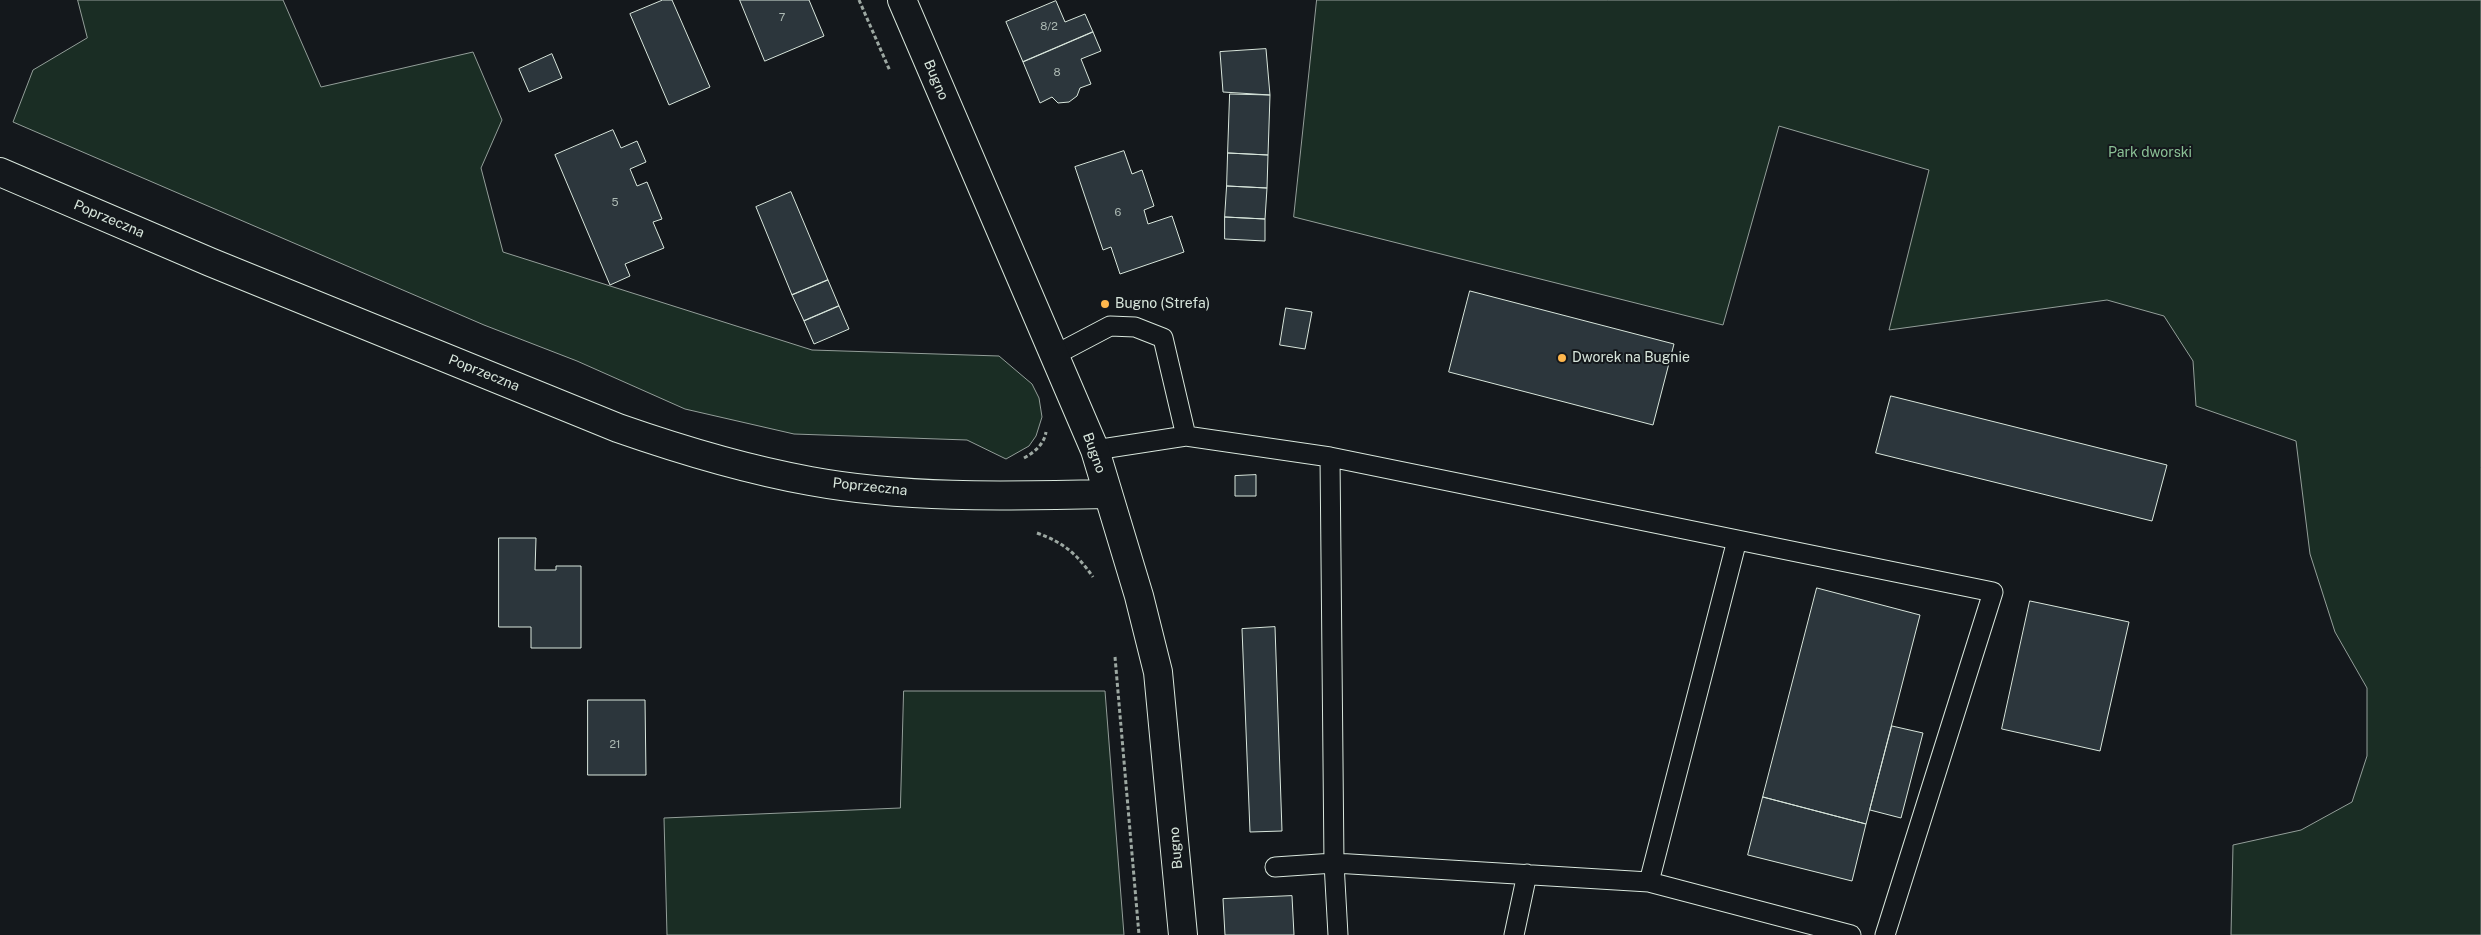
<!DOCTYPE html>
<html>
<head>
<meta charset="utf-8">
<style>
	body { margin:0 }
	canvas { display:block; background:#14181c }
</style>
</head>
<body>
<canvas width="2481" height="935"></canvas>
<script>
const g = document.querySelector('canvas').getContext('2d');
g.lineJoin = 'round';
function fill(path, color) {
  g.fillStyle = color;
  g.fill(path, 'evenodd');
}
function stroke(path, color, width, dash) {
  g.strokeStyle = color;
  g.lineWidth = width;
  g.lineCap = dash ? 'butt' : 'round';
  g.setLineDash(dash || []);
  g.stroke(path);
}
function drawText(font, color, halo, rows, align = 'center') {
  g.font = font + ' "Public Sans",sans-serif';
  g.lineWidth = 4;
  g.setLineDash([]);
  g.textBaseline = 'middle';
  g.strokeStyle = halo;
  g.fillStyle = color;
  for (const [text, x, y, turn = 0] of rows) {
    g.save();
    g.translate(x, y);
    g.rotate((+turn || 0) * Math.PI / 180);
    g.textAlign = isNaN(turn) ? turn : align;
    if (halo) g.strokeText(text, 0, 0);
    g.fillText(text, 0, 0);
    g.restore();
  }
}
const green = new Path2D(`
	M78,0H283L321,87L473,52L502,120L481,168L503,252L812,350L999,356L1032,384L1039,398L1042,417L1036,436L1029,446L1006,459L967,440L794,434L685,409L577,361L484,325L13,122L33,70L87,38Z
	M1317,0H2481V935H2231L2233,845L2301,830L2352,802L2367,756V688L2335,632L2310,554L2296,441L2196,406L2193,361L2164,316L2107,300L1889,330L1929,170L1779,126L1723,325L1294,217Z
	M904,691H1105L1124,935H667L664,818L900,808Z`);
fill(green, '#1a2d24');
stroke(green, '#939e99', 1);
const building = new Path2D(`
	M663,0H672L710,87L669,105L630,14Z
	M740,0H809L824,36L765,61Z
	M1056,1L1065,22L1085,14L1093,32L1023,62L1006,22Z
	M1093,32L1101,51L1081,59L1091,84L1080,88L1077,96L1069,102L1058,103L1052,97L1040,103L1023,62Z
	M1266,49L1270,95L1223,92L1220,52Z
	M552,54L562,78L529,92L519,69Z
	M1230,94L1270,95L1268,155L1228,153Z
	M613,130L621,148L637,141L646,162L630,169L637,186L647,182L662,219L653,222L664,248L625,264L630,276L610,285L555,155Z
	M1124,151L1132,174L1142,170L1154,206L1144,210L1148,224L1172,216L1184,252L1120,274L1111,247L1103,250L1075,167Z
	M1228,153L1268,155L1267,188L1227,186Z
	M1227,186L1267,188L1265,219L1225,217Z
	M791,192L828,280L792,295L756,207Z
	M1225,217L1265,219V241L1225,239Z
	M828,280L839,306L804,321L792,295Z
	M1470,291L1674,344L1653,425L1449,372Z
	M839,306L849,329L814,344L804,321Z
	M1286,308L1312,312L1305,349L1280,345Z
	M1891,396L2167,465L2152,521L1876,453Z
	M1256,475V496H1235V476Z
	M499,538H536L535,570H556V566H581V648H531V627H499Z
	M1817,588L1920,615L1866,824L1763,797Z
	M2030,601L2129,622L2100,751L2002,729Z
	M1275,627L1282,831L1250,832L1242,629Z
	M588,700H645L646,775H588Z
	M1892,726L1923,733L1901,818L1870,810Z
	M1763,797L1866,824L1852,881L1748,855Z
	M1292,896L1294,935H1225L1223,899Z`);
fill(building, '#2c363c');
stroke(building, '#d8e6dc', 1);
const service = new Path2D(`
	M1053,356L1110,326L1135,327L1163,338L1186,436
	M1095,450L1186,436L1330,457L1993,592L1885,935
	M1330,457L1334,863L1338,935
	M1275,867L1334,863L1649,882L1737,540
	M1649,882L1851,935
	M1514,935L1527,874`);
const tertiary = new Path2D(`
	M902,0L1095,450L1139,596L1158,672L1183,935
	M0,172L210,262L618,428C681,450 744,469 810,481C908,499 1009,496 1108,494`);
stroke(service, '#d8e6dc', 21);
stroke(tertiary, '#d8e6dc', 30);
stroke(new Path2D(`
	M859,0L890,71
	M1024,458C1035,452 1044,444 1046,432
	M1037,533C1064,543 1076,553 1093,577
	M1115,657L1139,935`), '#9da8a2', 3, [4, 2.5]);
stroke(service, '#14181c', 19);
stroke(tertiary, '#14181c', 28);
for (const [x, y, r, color] of [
	[1105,304,5,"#ffb74d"],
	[1562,358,5,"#ffb74d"]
]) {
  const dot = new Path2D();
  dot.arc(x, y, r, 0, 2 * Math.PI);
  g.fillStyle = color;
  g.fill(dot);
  stroke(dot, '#14181c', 2);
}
drawText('11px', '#adbab4', null, [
	["7",782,18],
	["8/2",1049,27],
	["8",1057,73],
	["5",615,203],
	["6",1118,213],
	["21",615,745]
]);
drawText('14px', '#d8e6dc', '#14181c', [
	["Bugno",936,80,67],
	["Poprzeczna",109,219,23],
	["Poprzeczna",484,373,22],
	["Bugno",1094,453,70],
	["Poprzeczna",870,487,6],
	["Bugno",1176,848,-95]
]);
drawText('14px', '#8ac095', '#14181c', [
	["Park dworski",2150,153]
]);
drawText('14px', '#d8e6dc', '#14181c', [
	["Bugno (Strefa)",1115,304],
	["Dworek na Bugnie",1572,358]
], 'left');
</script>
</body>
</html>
